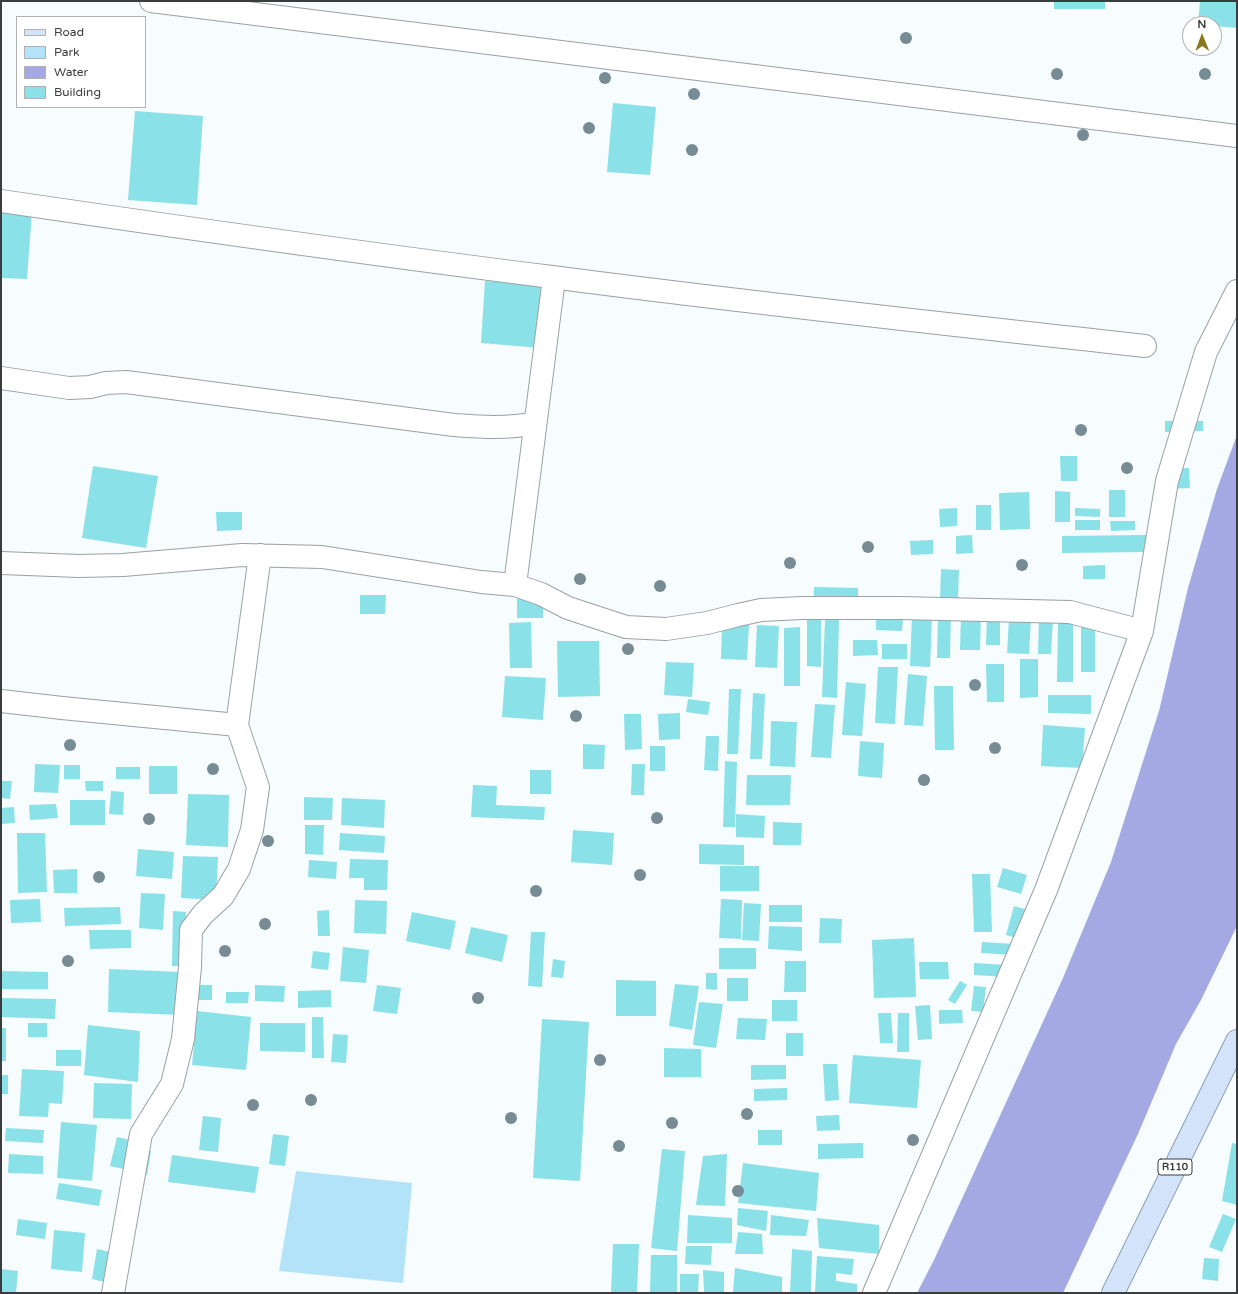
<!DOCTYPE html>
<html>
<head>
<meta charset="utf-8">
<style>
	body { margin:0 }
	#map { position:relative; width:1238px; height:1294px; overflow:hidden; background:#f7fcfe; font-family:"Varela Round",sans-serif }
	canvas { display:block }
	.frame { position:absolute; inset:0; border:2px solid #3a3d3e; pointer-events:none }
	.legend { position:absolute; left:16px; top:16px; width:130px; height:92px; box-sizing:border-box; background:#fff; border:1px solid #b0b1b2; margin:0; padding:5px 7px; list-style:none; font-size:12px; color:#3a3d3e }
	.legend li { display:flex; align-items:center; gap:8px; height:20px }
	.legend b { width:20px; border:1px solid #b0b1b2 }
	.north { position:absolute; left:1182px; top:16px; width:40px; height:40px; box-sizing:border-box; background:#fff; border:1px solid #b0b1b2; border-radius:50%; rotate:359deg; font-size:11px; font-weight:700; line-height:16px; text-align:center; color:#3a3d3e }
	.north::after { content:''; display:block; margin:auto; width:14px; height:18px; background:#8b781d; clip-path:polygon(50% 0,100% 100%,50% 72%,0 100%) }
</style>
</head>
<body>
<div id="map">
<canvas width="1238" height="1294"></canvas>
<div class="frame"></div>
<ul class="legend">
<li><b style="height:5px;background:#d3e4fa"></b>Road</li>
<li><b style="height:11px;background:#b3e3f9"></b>Park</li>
<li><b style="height:11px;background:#a4a8e3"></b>Water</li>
<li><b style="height:11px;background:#8ae1e8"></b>Building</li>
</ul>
<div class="north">N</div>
</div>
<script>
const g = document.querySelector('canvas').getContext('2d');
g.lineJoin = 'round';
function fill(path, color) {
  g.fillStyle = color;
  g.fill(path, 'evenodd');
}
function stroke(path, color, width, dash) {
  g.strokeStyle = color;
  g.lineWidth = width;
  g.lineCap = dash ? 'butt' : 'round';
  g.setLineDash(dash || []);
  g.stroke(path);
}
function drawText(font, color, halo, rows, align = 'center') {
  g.font = font + ' "Varela Round",sans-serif';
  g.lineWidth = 3.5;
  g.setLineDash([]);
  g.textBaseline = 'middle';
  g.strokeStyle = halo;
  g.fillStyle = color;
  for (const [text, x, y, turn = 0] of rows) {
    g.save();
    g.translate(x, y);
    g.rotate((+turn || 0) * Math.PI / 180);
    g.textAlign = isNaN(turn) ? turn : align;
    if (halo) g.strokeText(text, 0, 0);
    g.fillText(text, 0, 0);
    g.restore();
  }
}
fill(new Path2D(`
	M296,1171L412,1183L403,1283L279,1271Z`), '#b3e3f9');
fill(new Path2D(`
	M1237,435V926L1201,1000L1176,1044L1138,1134L1063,1293H917L934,1260L1063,978L1111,862L1159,711L1188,588L1217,489Z`), '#a4a8e3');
fill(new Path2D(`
	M1054,1H1105V9H1054Z
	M1200,1H1237V28L1214,26V24H1198Z
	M613,103L656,107L650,175L607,172Z
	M135,111L203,116L197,205L128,200Z
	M1,209L32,211L27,279L1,278Z
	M485,281L545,285L540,348L481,343Z
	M1165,421H1203V431L1165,432Z
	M1060,456H1077V481H1061Z
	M93,466L158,476L146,548L82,538Z
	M1189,468L1190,488L1164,489L1163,469Z
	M1109,490H1125V517H1109Z
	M1055,491L1070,492V522H1055Z
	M1029,492L1030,529L1000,530L999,493Z
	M976,505H991V530H976Z
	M957,508V526L940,527L939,509Z
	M1075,508L1100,509V517L1075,516Z
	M216,512H242V530L217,531Z
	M1075,520H1100V530H1075Z
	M1110,521H1135V530L1111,531Z
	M972,535L973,553L956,554V536Z
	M1146,535V552L1062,553V536Z
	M933,540V554L911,555L910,541Z
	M1105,565V579H1083V566Z
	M941,569L959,570L958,600L940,599Z
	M814,587L858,588V601L814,599Z
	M360,595H386L385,614H360Z
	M517,599H543V618H517Z
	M961,613L981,614L980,650H960Z
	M938,614L951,615L950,658H937Z
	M912,615L932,616L930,667L910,666Z
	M876,617L903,618L902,631L876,630Z
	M987,617H1000V645H986Z
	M807,618H821V667L807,666Z
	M1009,618L1031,619L1029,654L1007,653Z
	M1039,618L1053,619L1051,654H1038Z
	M825,619H839L837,698L822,697Z
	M531,622L532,668H510L509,623Z
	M1058,623H1073V682H1057Z
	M1081,624H1095V672H1081Z
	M722,625H749L747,660L721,659Z
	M757,625L779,626L777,668L755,667Z
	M800,627V686H784V628Z
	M853,640H877L878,655L853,656Z
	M557,641H599L600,696L558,697Z
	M882,644H907V659H882Z
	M1020,659H1038V697L1020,698Z
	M666,662L694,663L692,697L664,695Z
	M986,664H1004V702H987Z
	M878,667H898L895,724L875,723Z
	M908,674L927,676L923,726L904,725Z
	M505,676L546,678L543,720L502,717Z
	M846,682L866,684L862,736L842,735Z
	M934,686H953L954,750H935Z
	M729,689H741L738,754H727Z
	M753,693L765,694L762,759H750Z
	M1048,695H1091V714L1048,713Z
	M688,699L710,702L708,715L686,712Z
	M815,704L835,705L831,758L811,757Z
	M680,713V739L659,740L658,714Z
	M624,714H641L642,749L625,750Z
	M771,721L797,722L795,767L770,766Z
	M1043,725L1085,728L1082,768L1041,766Z
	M706,736H719L718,771L704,770Z
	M860,741L884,743L882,778L858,776Z
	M583,744L605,745L604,769H583Z
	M650,746H665V771H650Z
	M725,761L737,762L735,827H723Z
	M35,764L60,765L58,793L34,792Z
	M632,764H645L644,795H631Z
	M64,765H80V779H64Z
	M149,766H177V794H149Z
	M116,767H140V779H116Z
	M530,770H551V794H530Z
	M747,775H791L790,805H746Z
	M1,781H12L10,799L1,798Z
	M85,781H103V791H86Z
	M473,785L497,786L496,805L545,807L544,820L471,817Z
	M111,791L124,792L123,815L109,814Z
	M188,794L229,795L228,847L186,845Z
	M304,797L333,798L332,820H304Z
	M342,798L385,800L384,828L341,825Z
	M70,800H105V825H70Z
	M56,804L58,818L30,820L29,805Z
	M14,807L15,823L1,824V808Z
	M736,814L765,816L764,838L736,837Z
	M773,822L802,823L801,845H773Z
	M305,825H324L323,855L305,854Z
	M573,830L614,833L612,865L571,862Z
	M17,833H45L47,892L18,893Z
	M340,833L385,836L384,853L339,850Z
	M699,844L744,845V865L699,864Z
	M138,849L174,852L172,879L136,876Z
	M183,856L218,857L216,900L181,898Z
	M350,859L388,860L387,890H364V878H349Z
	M309,860L337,862L336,879L308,877Z
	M720,866H759V891H720Z
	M1003,868L1027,875L1021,894L997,887Z
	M77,869V893H54L53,870Z
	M972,874H990L992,932H974Z
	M141,893L165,894L163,930L139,928Z
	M40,899L41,922L11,923L10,900Z
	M721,899L742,900L741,939L719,938Z
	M355,900L387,901L386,934L354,933Z
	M744,903L761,904L759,941L742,940Z
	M769,905H802V922H769Z
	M1014,906L1028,910L1020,939L1006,935Z
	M120,907L121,924L65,926L64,908Z
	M329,910L330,936H318L317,911Z
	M173,911L186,912L185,966H172Z
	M412,912L456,921L450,950L406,941Z
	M820,918L842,919L841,943H819Z
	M769,926L802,927V951L768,949Z
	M471,927L508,935L502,962L465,953Z
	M89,930H131V948L90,949Z
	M531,932H545L542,987L528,986Z
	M914,938L916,997L874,998L872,940Z
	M982,942L1015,944L1014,955L981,953Z
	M343,947L369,950L366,983L340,981Z
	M719,948H756V969H719Z
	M313,951L330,953L328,970L311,968Z
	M553,959L565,961L563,978L551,977Z
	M785,961H806V992H784Z
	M919,962H948L949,979H920Z
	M974,963L1007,965L1006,977L974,975Z
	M109,969L182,972L180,1015L108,1012Z
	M1,971L48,972V989H1Z
	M706,973H717V990L706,989Z
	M727,978H748V1001H727Z
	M616,980L656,981V1016H616Z
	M960,981L967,985L955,1004L948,1000Z
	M675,984L699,986L692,1030L669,1026Z
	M192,985H212V1000H192Z
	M255,985L285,986L284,1002L255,1001Z
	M377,985L401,988L397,1014L373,1011Z
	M974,986L986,987L983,1012L971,1011Z
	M331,990V1007L298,1008V991Z
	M226,992H249L248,1003H226Z
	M1,998L56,999L55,1019L1,1017Z
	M772,1000H797V1021H772Z
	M699,1002L723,1004L716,1048L693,1045Z
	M930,1005L932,1039L918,1040L915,1006Z
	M939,1010H962L963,1023L939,1024Z
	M197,1011L251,1017L246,1070L192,1065Z
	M878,1013H891L893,1043H880Z
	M898,1013H909V1052H897Z
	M312,1017H323L324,1058H312Z
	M738,1018L767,1019L765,1040L736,1039Z
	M542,1019L589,1022L580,1181L533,1178Z
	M28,1023H47V1037H28Z
	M260,1023H305V1052L260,1051Z
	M88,1025L140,1031L138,1082L84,1075Z
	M1,1028H6V1061H1Z
	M786,1033H803V1056H786Z
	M333,1034L348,1035L346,1063L331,1062Z
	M664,1048L701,1049V1077H664Z
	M56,1050H81V1066H56Z
	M853,1055L921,1060L917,1108L849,1103Z
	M823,1064H837L839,1100L825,1101Z
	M751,1065H786V1079L751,1080Z
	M22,1069L64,1071L62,1104L49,1103L48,1117L19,1116Z
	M1,1075H8V1094H1Z
	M94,1083L132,1084L131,1119L93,1118Z
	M787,1088V1100L754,1101V1089Z
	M839,1115L840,1130L817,1131L816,1116Z
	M203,1116L221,1118L218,1152L199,1150Z
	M61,1122L97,1125L92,1181L57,1178Z
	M6,1128L44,1130L43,1143L5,1141Z
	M758,1130H782V1145H758Z
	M273,1134L289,1136L285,1166L269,1164Z
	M117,1137L135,1141L128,1170L110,1166Z
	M863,1143V1158L818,1159V1144Z
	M1232,1143L1237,1144V1205L1222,1201Z
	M662,1149L685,1151L677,1251L651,1248Z
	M140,1150L151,1151L147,1175L137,1173Z
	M9,1154L43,1156V1174L8,1173Z
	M727,1154L725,1206L696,1205L703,1156Z
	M172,1155L259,1167L255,1193L168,1182Z
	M743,1163L819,1173L816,1211L738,1203Z
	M59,1183L102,1190L99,1206L56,1199Z
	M738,1208L768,1211L766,1231L737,1225Z
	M1223,1214L1236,1219L1222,1252L1209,1247Z
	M688,1215L732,1218V1243H687Z
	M771,1215L809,1220L806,1236L770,1235Z
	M817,1218L879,1225V1254L819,1248Z
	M18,1219L47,1223L45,1239L16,1235Z
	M54,1230L85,1233L82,1272L51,1269Z
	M738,1232L762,1234L763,1254H735Z
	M613,1244H639L637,1293H611Z
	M686,1246H712L711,1265L685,1264Z
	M97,1249L110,1252L105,1282L92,1279Z
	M792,1249L812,1251L811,1293H790Z
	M651,1255H677V1293H650Z
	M817,1256L854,1259L852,1275L836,1273V1281L857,1284V1293H815Z
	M1204,1258L1219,1259L1218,1281L1202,1279Z
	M735,1268L782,1277V1293L733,1292Z
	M1,1269L18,1271L16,1293H1Z
	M703,1270L724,1272V1293H704Z
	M680,1274H699L698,1293H680Z`), '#8ae1e8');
const minor = new Path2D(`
	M151,1L1237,136
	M1,201C185,228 368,254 552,277C749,303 947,324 1145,346
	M1,378L69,388L90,387L106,383L126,382L454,425C481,427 508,429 535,423
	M1,563L79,566L123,565L242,555L322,557L481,582L515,585L541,594L568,608L626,627L666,629L707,623L738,615L761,610L802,608H900L1070,612L1142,631
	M515,585L554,278
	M1,701L62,708L237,725
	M113,1293L141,1134L172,1084L183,1039L190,967L191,930L203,914L223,896L239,869L252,830L258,787L237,725L260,555
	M874,1293L1046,890L1142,631L1167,481L1206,352L1237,291`);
const major = new Path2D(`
	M1113,1293L1237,1041`);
stroke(minor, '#99a1a4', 24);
stroke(major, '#8a9eb6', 24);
stroke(minor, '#fff', 22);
stroke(major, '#d3e4fa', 22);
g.fillStyle = '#768b93';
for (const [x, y] of [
	[906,38],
	[1057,74],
	[1205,74],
	[605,78],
	[694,94],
	[589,128],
	[1083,135],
	[692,150],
	[1081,430],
	[1127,468],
	[868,547],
	[790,563],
	[1022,565],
	[580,579],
	[660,586],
	[628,649],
	[975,685],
	[576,716],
	[70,745],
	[995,748],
	[213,769],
	[924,780],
	[657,818],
	[149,819],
	[268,841],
	[640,875],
	[99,877],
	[536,891],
	[265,924],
	[225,951],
	[68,961],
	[478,998],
	[600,1060],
	[311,1100],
	[253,1105],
	[747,1114],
	[511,1118],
	[672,1123],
	[913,1140],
	[619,1146],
	[738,1191]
]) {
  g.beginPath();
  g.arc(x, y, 6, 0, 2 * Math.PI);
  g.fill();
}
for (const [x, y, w] of [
	[1175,1167,34]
]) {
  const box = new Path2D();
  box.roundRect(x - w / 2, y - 8, w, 16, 3);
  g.fillStyle = '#fff';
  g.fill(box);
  stroke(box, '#3a3d3e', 1);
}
drawText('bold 10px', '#3a3d3e', null, [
	["R110",1175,1167]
]);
</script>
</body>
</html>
